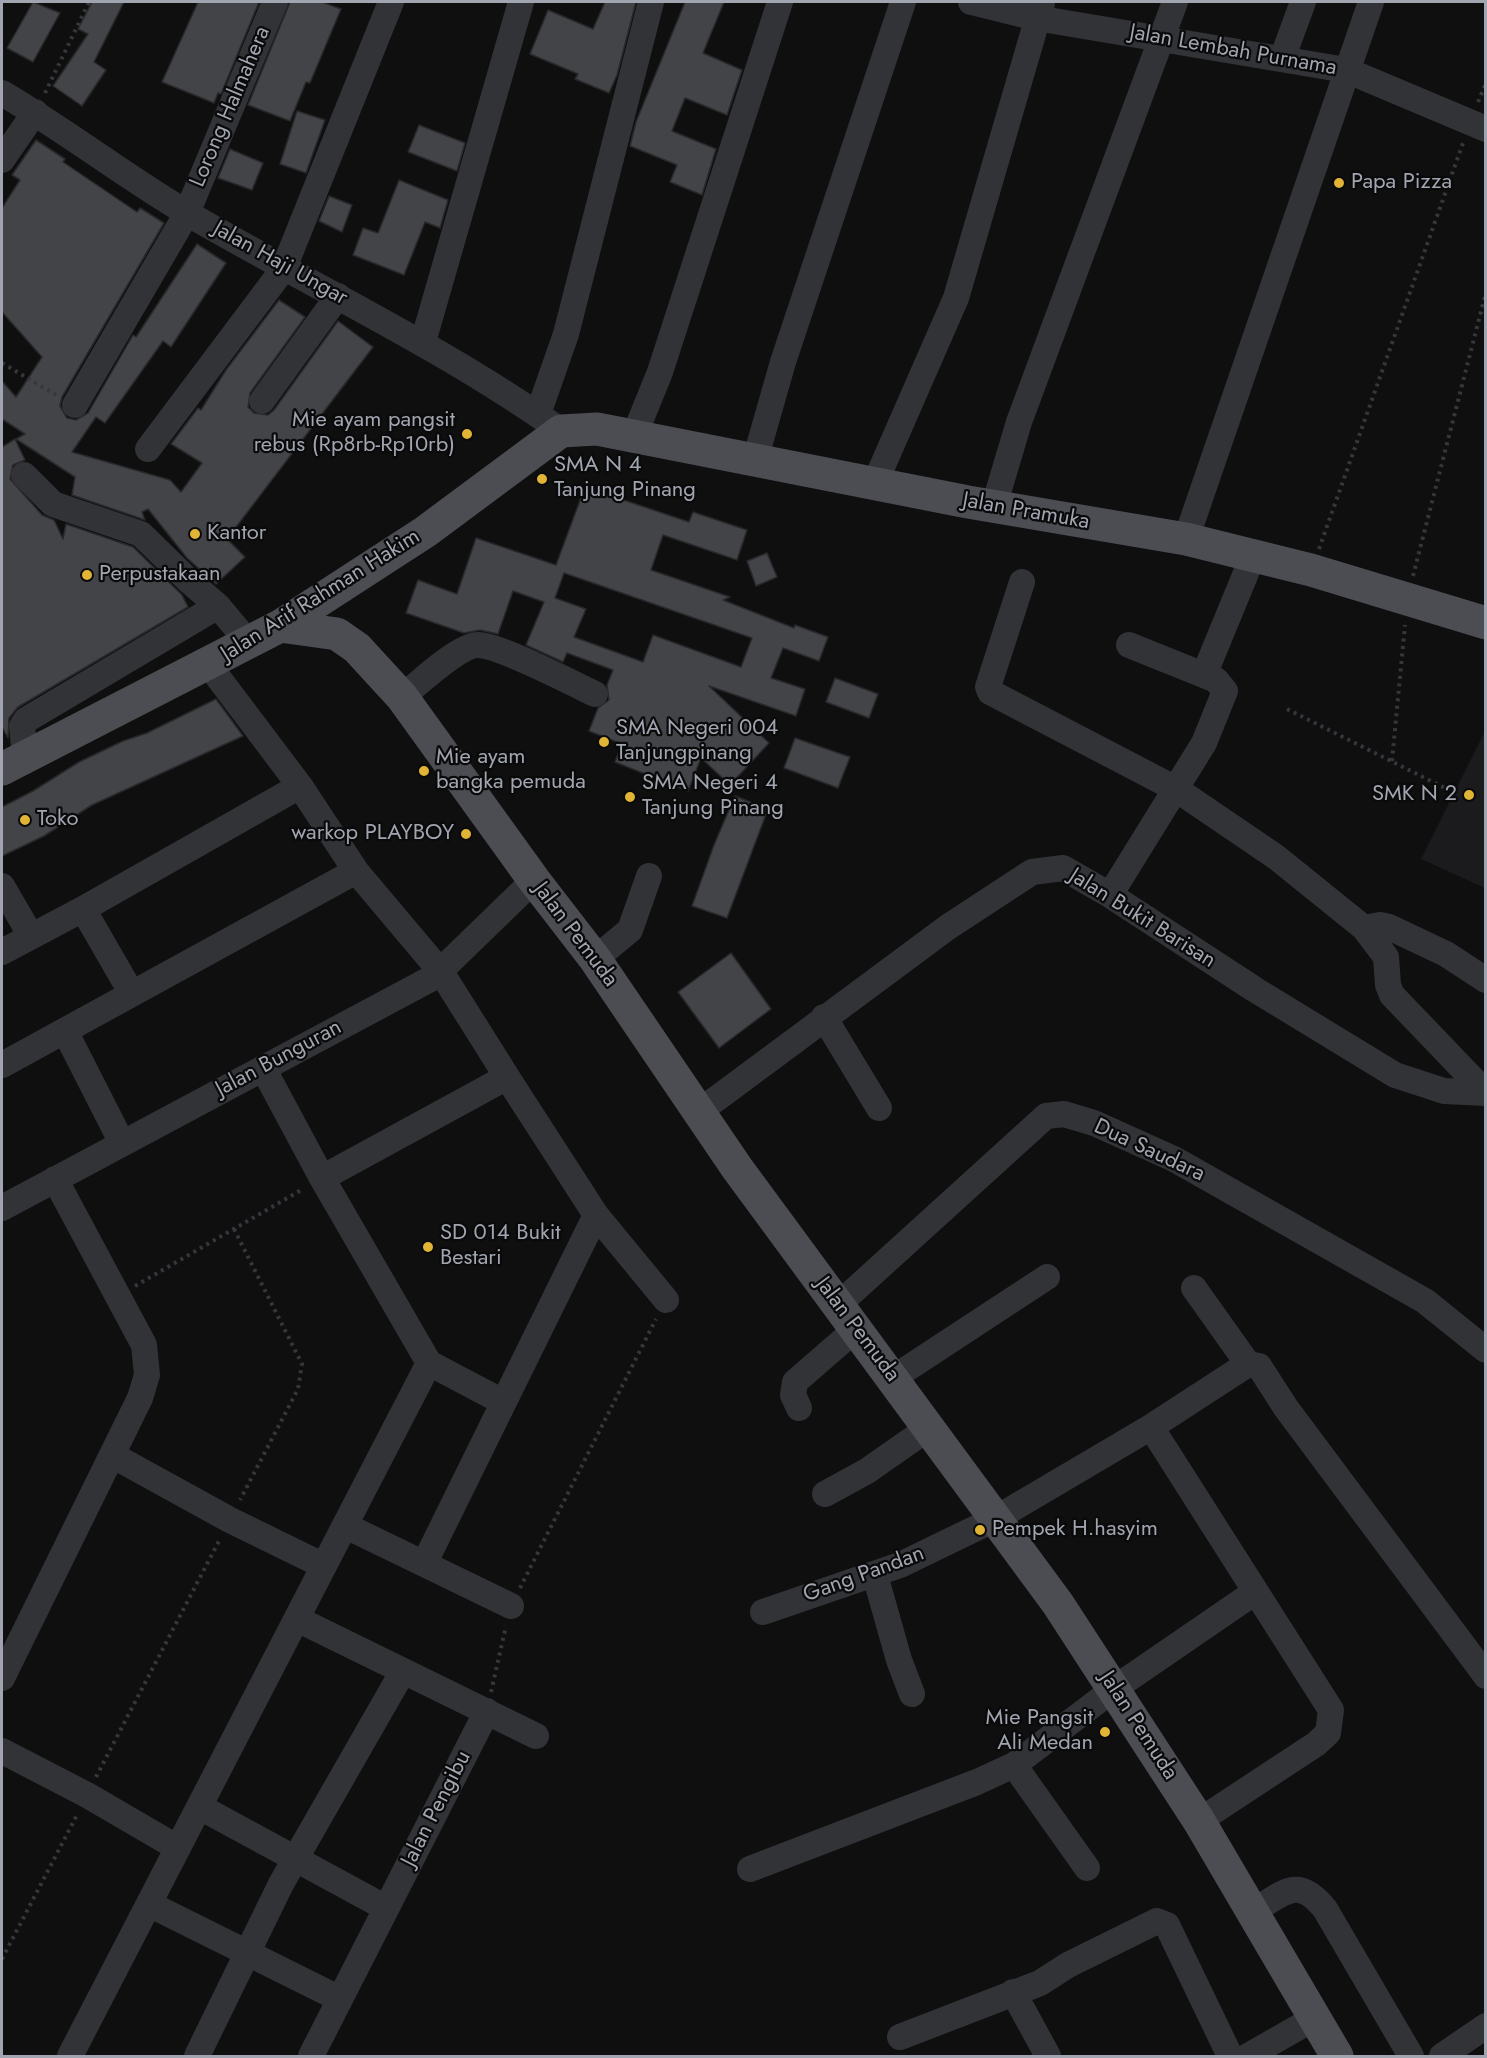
<!DOCTYPE html>
<html>
<head>
<meta charset="utf-8">
<style>
	body { margin:0 }
	#map { position:relative; width:1487px; height:2058px; overflow:hidden; background:#0f0f10; font-family:Jost,sans-serif }
	canvas { display:block }
	.frame { position:absolute; inset:0; border:3px solid #a1a5b0; pointer-events:none }
</style>
</head>
<body>
<div id="map">
<canvas width="1487" height="2058"></canvas>
<div class="frame"></div>
</div>
<script>
const g = document.querySelector('canvas').getContext('2d');
g.lineJoin = 'round';
function fill(path, color) {
  g.fillStyle = color;
  g.fill(path, 'evenodd');
}
function stroke(path, color, width, dash) {
  g.strokeStyle = color;
  g.lineWidth = width;
  g.lineCap = dash ? 'butt' : 'round';
  g.setLineDash(dash || []);
  g.stroke(path);
}
function drawText(font, color, halo, rows, align = 'center') {
  g.font = font + ' Jost,sans-serif';
  g.lineWidth = 4.5;
  g.setLineDash([]);
  g.textBaseline = 'middle';
  g.strokeStyle = halo;
  g.fillStyle = color;
  for (const [text, x, y, turn = 0] of rows) {
    g.save();
    g.translate(x, y);
    g.rotate((+turn || 0) * Math.PI / 180);
    g.textAlign = isNaN(turn) ? turn : align;
    if (halo) g.strokeText(text, 0, 0);
    g.fillText(text, 0, 0);
    g.restore();
  }
}
fill(new Path2D(`
	M1485,731L1486,888H1485L1421,859Z`), '#1b1b1d');
const building = new Path2D(`
	M33,2L60,13L33,62L7,48Z
	M92,2H124L94,62L106,70L82,106L53,86L88,34L78,29Z
	M198,2H259L221,94L218,93L214,103L162,82Z
	M290,2H322L341,9L310,83L306,82L290,121L248,105Z
	M605,2H636L617,75L609,93L575,79L578,74L530,54L548,10L593,29Z
	M685,2H724L703,53L742,70L727,115L685,98L672,131L716,149L702,195L670,182L677,165L630,146L636,122Z
	M297,111L325,120L306,173L280,164Z
	M419,125L465,143L457,171L408,152Z
	M36,140L65,159L63,162L137,212L140,208L164,223L62,397L60,406L67,418L76,420L88,413L133,335L136,337L197,244L226,263L171,347L163,341L105,423L96,417L72,452L170,480L181,492L202,463L171,444L198,408L201,410L226,370L279,300L305,317L250,393L248,407L254,413L268,415L274,410L338,321L373,347L227,539L245,557L216,584L187,558L148,509L142,512L145,520L72,495L75,477L16,439L25,434L2,419V381L16,397L42,357L2,312V208L20,180L12,175Z
	M230,149L263,163L252,190L218,178Z
	M399,180L448,200L440,228L425,222L404,275L353,255L363,228L378,233Z
	M329,196L352,205L342,232L319,221Z
	M15,439L25,460L13,465L10,479L42,515L54,520L63,539L66,524L133,547L182,595L188,607L18,707L9,718L8,738L2,727V447Z
	M585,487L689,522L693,512L747,530L737,560L663,535L651,570L730,597L723,600L794,628L795,625L828,637L819,661L783,648L771,678L805,689L796,716L709,686L769,743L730,785L701,758L688,791L615,762L622,744L589,731L598,708L609,700L607,685L613,670L567,653L563,662L526,645L544,602L513,591L498,634L480,630L464,633L406,613L418,580L457,594L476,538L556,565ZM564,573L752,638L741,667L653,635L643,662L574,637L586,609L555,598Z
	M767,553L777,577L756,586L747,561Z
	M835,678L878,694L869,718L826,702Z
	M216,699L243,736L92,805L44,836L2,856V807L33,791L79,762L123,741L147,733Z
	M795,738L850,757L838,788L784,768Z
	M735,796L768,809L727,918L692,906L714,845Z
	M731,953L771,1009L719,1048L678,992Z`);
fill(building, '#434448');
stroke(building, '#29292c', 1.5);
stroke(new Path2D(`
	M45,93L89,2
	M1478,102L1486,83
	M2,363L56,395
	M1319,549L1463,143
	M1413,576L1486,292
	M1287,709L1445,788
	M1392,761L1405,625
	M234,1229L302,1364L298,1389L240,1500
	M135,1286L303,1189
	M520,1588L656,1319
	M491,1692L506,1626
	M96,1777L220,1539
	M2,1959L78,1813`), '#36373c', 4, [3, 4.5]);
stroke(new Path2D(`
	M971,2L1036,18L1346,70L1486,129
	M1282,59L1303,2
	M2,93C67,131 127,178 192,216C316,288 444,348 561,431
	M2,160L35,112
	M423,342L521,2
	M262,401L338,296
	M75,405L187,213L275,2
	M538,414L566,334L651,2
	M634,436L660,372L780,2
	M148,449L284,268L391,2
	M755,460L783,362L903,2
	M24,475L53,504L141,534L189,581L218,606L248,642
	M875,483L956,298L1042,3
	M994,506L1019,422L1175,2
	M1186,539L1371,2
	M1022,582L988,687L990,692L1176,789L1276,857L1364,928L1386,957L1388,985L1392,995L1486,1093
	M208,664L300,786L356,871L441,972L507,1077
	M1204,675L1253,556
	M402,697C418,684 459,645 478,645C499,645 572,683 595,694
	M25,757L22,726L26,720L218,606
	M2,886L31,936
	M1110,895L1204,743L1225,691L1216,680L1129,645
	M83,909L132,994
	M1364,928L1380,925L1389,927L1446,954L1486,980
	M2,952L83,909L300,786
	M595,959L630,930L649,876
	M824,1017L879,1108
	M65,1031L122,1143
	M2,1065L356,871
	M263,1068L322,1178L429,1363
	M700,1111L948,927L1032,872L1063,868L1110,895L1254,989L1395,1075L1444,1091L1486,1093
	M322,1178L507,1077L596,1215L666,1300
	M2,1208L434,977L534,880
	M1194,1288L1248,1364
	M838,1305L1046,1116L1064,1114L1094,1123L1174,1159L1425,1301L1486,1350
	M893,1378L1047,1277
	M799,1408L793,1395L795,1382L856,1329
	M1151,1427L1331,1710L1328,1733L1316,1744L1199,1821
	M112,1455L230,1520L324,1566
	M825,1494L867,1471L930,1427
	M346,1526L511,1606
	M425,1562L596,1215
	M875,1575L899,1660L912,1694
	M763,1612L900,1565L995,1519L1151,1427L1248,1364L1259,1366L1286,1408L1486,1676
	M297,1619L536,1736
	M2,1678L140,1398L147,1375L144,1345L55,1179
	M2,1751L87,1795L178,1848
	M1014,1765L1087,1868
	M200,1807L386,1908
	M750,1869L977,1782L1014,1765L1115,1688L1255,1592
	M149,1904L340,1999
	M1253,1911C1285,1893 1297,1875 1325,1909L1411,2056
	M1013,1992L1048,2056
	M900,2037L1040,1983L1068,1965L1157,1921L1167,1925L1230,2056
	M70,2056L429,1363L503,1402
	M197,2056L281,1884L403,1671
	M311,2056L487,1711
	M1248,2056L1313,2019
	M1442,2056L1486,2026`), '#323337', 26);
stroke(new Path2D(`
	M280,626L337,634L357,648L402,697L534,880L595,959L737,1168L1058,1604L1199,1821L1337,2056
	M2,769L280,626L425,532L561,431L597,429L968,502L1186,539L1311,570L1486,623`), '#4c4d53', 33);
for (const [x, y, r, color] of [
	[1339,183,6,"#e1b436"],
	[467,434,6,"#e1b436"],
	[542,479,6,"#e1b436"],
	[195,534,6,"#e1b436"],
	[87,575,6,"#e1b436"],
	[604,742,6,"#e1b436"],
	[424,771,6,"#e1b436"],
	[1469,795,6,"#e1b436"],
	[630,797,6,"#e1b436"],
	[25,820,6,"#e1b436"],
	[466,834,6,"#e1b436"],
	[428,1247,6,"#e1b436"],
	[980,1530,6,"#e1b436"],
	[1105,1732,6,"#e1b436"]
]) {
  const dot = new Path2D();
  dot.arc(x, y, r, 0, 2 * Math.PI);
  g.fillStyle = color;
  g.fill(dot);
  stroke(dot, '#0a0a0b', 2);
}
drawText('22px', '#a1a5b0', '#0a0a0b', [
	["Jalan Lembah Purnama",1233,51,10],
	["Lorong Halmahera",231,107,-67],
	["Jalan Haji Ungar",280,264,29],
	["Jalan Pramuka",1026,512,10],
	["Jalan Arif Rahman Hakim",321,596,-32],
	["Jalan Bukit Barisan",1142,919,32],
	["Jalan Pemuda",575,935,53],
	["Jalan Bunguran",279,1059,-28],
	["Dua Saudara",1149,1151,25],
	["Jalan Pemuda",857,1330,53],
	["Gang Pandan",864,1575,-20],
	["Jalan Pemuda",1138,1726,57],
	["Jalan Pengibu",437,1809,-63]
]);
drawText('22px', '#a1a5b0', '#0a0a0b', [
	["Papa Pizza",1351,183],
	["Mie ayam pangsit",455,421,"right"],
	["rebus (Rp8rb-Rp10rb)",455,446,"right"],
	["SMA N 4",554,466],
	["Tanjung Pinang",554,491],
	["Kantor",207,534],
	["Perpustakaan",99,575],
	["SMA Negeri 004",616,729],
	["Tanjungpinang",616,754],
	["Mie ayam",436,758],
	["bangka pemuda",436,783],
	["SMA Negeri 4",642,784],
	["Tanjung Pinang",642,809],
	["SMK N 2",1457,795,"right"],
	["Toko",37,820],
	["warkop PLAYBOY",454,834,"right"],
	["SD 014 Bukit",440,1234],
	["Bestari",440,1259],
	["Pempek H.hasyim",992,1530],
	["Mie Pangsit",1093,1719,"right"],
	["Ali Medan",1093,1744,"right"]
], 'left');
</script>
</body>
</html>
